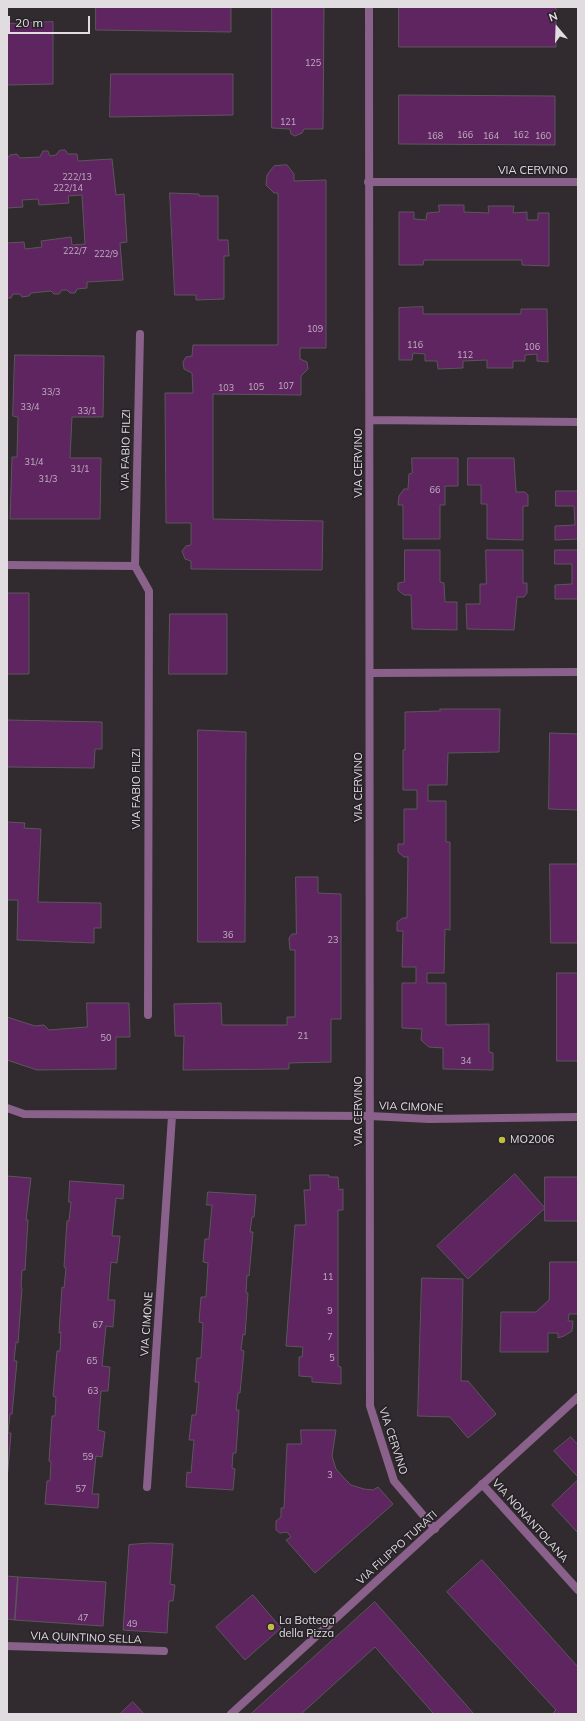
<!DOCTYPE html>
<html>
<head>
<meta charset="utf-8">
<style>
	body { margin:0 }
	#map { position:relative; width:585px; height:1721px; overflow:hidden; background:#312b30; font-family:Mulish,sans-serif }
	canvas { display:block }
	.frame { position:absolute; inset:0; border:8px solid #e0dce0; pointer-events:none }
	.north { position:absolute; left:537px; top:8px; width:40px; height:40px; -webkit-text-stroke:3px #272227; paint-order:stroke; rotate:341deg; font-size:11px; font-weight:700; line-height:16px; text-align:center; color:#e0dce0 }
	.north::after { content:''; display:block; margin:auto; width:14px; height:18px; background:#e0dce0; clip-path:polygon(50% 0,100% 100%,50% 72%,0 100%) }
	.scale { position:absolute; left:8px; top:16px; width:82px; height:18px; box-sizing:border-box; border:2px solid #e0dce0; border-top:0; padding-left:5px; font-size:12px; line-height:14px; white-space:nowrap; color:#e0dce0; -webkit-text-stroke:3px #272227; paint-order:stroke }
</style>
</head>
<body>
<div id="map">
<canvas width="585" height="1721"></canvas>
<div class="frame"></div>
<div class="north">N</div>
<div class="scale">20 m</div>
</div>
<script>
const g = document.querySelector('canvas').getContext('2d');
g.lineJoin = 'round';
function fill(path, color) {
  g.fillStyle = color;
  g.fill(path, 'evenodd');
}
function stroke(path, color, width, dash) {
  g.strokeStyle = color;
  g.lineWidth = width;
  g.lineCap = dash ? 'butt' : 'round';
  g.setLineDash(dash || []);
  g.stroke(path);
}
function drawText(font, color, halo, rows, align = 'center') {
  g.font = font + ' Mulish,sans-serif';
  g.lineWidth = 3.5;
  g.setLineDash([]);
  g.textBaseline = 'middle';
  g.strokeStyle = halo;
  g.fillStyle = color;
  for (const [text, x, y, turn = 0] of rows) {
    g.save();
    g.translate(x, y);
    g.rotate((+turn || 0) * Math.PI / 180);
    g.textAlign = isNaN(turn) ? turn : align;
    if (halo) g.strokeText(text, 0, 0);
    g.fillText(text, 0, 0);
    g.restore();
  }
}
const building = new Path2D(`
	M96,7H231V32L96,30Z
	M272,7H324L323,129H304L302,133L295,136L291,134L290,129L272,128Z
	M399,7H556V47H399Z
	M53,22V84L7,85V24Z
	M111,74H233V115L110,117Z
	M399,95L555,96V145L399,144Z
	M65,150L68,154H77L78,161L112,159L116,195L124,194L127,242L120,243L123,280L87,282V288L77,289L75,293H70L67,290H62L59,294H54L51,291L31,293L29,296L22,297L20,294H13L11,298H7V243L24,242L25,249L42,247L41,241L71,237L72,245L85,244L82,195L68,196L69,203L39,205L38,199L22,200L23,207L7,208V159L10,155L17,154L20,158L40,157L43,151H48L50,156L56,155L59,151Z
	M287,165L294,174V181L326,180V348H300V359L307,362L308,369L301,376V395L213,394V519L323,521L322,570L191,569V561L185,559L182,551L186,546L191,545V523H166L165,393H193L192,373L184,369L183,362L186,357L192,356L193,345H278V193H274L266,185L267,175L274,166Z
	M170,193L199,194V196H218V240H228L229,256H224V299L196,300V295H175Z
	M439,205H464V212L489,213L488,206H514L513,213L527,212V220H538V213H549V266L522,265V260H424L423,265H399V212H414V219L426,220L427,213L439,212Z
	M423,307V314H521V309H547L548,362L537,361V354L525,355V361H513V368H487V360L463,361V368L438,369L437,361H425V354L413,353L412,360H399V308Z
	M15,355L104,356L103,417H72L70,458H101L100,519H10L12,457H17L18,417L13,416Z
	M412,458H458V486H445V505H440V539H403V505H398L399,496L404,489H408L409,474L412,473Z
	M468,458H514L516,492H525L528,495V506H523V540L487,539V504H481V485H468Z
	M556,491H578V539L555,540V526L575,525L574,506H556Z
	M405,550H440V582L444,583L445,602H457V630L412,629L411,595H404L398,590V583L404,582Z
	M486,550H523V583H527V593L524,597H517L514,630L467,629L466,604H480V584H486Z
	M555,550H578V599H555V585L572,584V564H555Z
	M7,593H29V674H7Z
	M170,614H227V674H169Z
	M440,709H500L499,752L448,753L447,785H428V801H446V842H450V930L445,929L444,973H427V983H446V1025L489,1024V1052L493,1053V1070L443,1069V1048L429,1047L421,1040L422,1029L402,1028V983H416V967H402L403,931H397V922L403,918H407L408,857H404L398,852V844H404V809H417V790H403V750H405V712L440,711Z
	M7,720L102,722V749H95L94,768L7,767Z
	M198,730L246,732L245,942H198Z
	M550,733L578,734V810L549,809Z
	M7,822L25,823L24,828L41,829L38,902L101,903V928H94V943L17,940L18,900H7Z
	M550,864H578V943H551Z
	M296,877H318V893L341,894V1019H331V1062L289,1063V1069L183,1070L184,1036H175L174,1004L221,1003L222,1025H287V1017H295V950H290L289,938L292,934H296Z
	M557,973H578V1061H557Z
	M87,1003H129L130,1037H116V1069L37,1070L7,1060V1017L35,1026L44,1025L49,1030L87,1027Z
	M515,1174L545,1208L468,1279L437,1246Z
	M310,1175H329V1177H338L339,1190L343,1189V1210H338V1366L341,1367V1384L312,1382V1377L299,1376V1357H302L303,1347L286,1346L295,1225H306L304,1190H310Z
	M7,1176L31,1178L26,1220H28L25,1270H22L21,1287L22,1288L18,1343L16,1342L14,1361H17L12,1414H10L8,1433H11L7,1480Z
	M545,1177H578V1221H545Z
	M70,1181L124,1185L123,1199L116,1198L112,1236H120L117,1263L111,1262L108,1300H115L113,1327L106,1326L102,1366L110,1367L108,1391H101L98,1430L105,1432L102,1457L96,1456L92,1494H99L98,1508L45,1504L47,1481H50L51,1462L49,1461L52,1416H55L56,1397L53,1396L57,1351H60L61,1332L59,1333L62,1287L64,1288L66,1268L64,1267L67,1221H69L71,1202H69Z
	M208,1192L256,1195L254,1217H252L250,1232H253L249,1276L247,1275L246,1293H248L245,1335L243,1334L241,1350L244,1351L240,1393H238L236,1410H239L236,1453H233L232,1468L235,1469L233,1490L186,1487L187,1472L191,1473L194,1440H189L192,1415H196L199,1382H195L197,1358H201L203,1323L199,1322L201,1297H206L208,1263L203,1262L205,1239H209L212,1205H207Z
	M550,1262H578V1314H569L568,1321H573L572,1331L564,1336L558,1338V1333H548V1352H500L501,1312H536L549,1300Z
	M422,1278L463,1279L461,1381H468L496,1414L468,1438L450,1417L418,1416Z
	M301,1430H336L332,1456L336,1469L343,1477L351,1485L364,1489L373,1490L378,1487L393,1504L315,1573L286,1540L291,1537L287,1532L280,1533L276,1530V1521L281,1517V1508H284L287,1444H301Z
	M571,1437L578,1445V1477L554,1451Z
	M578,1480V1533L552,1505Z
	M150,1543L173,1544L170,1584L175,1585L173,1601H169L167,1633L123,1630L129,1545Z
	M482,1560L578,1667V1714H552L556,1710L447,1592Z
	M7,1576L18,1577L15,1620L7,1619Z
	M18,1577L106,1582L103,1626L15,1620Z
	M253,1595L281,1628L245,1660L216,1627Z
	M375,1602L474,1714H432L433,1713L375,1647L301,1714H251Z
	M133,1702L144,1714H120Z`);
fill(building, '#5e2560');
stroke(building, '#5c565c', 1);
stroke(new Path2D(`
	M369,7L370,1406L394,1481L435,1529
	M368,182H578
	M370,420L578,422
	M7,565L135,566L149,591L148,1015
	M135,566L140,334
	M370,673L578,672
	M7,1108L24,1114L370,1116L429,1119L578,1117
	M482,1484L578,1590
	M147,1487L172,1116
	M7,1646L164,1651
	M231,1714L578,1397`), '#8a618a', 8);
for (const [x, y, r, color] of [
	[502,1140,4,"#bdbf43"],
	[271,1627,4,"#bdbf43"]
]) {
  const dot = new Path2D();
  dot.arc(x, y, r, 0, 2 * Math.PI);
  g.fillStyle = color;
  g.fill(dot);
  stroke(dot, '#272227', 1.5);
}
drawText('9px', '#c0aec0', null, [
	["125",313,63],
	["121",288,122],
	["166",465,135],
	["162",521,135],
	["168",435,136],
	["164",491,136],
	["160",543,136],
	["222/13",77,177],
	["222/14",68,188],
	["222/7",75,251],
	["222/9",106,254],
	["109",315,329],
	["116",415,345],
	["106",532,347],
	["112",465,355],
	["107",286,386],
	["105",256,387],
	["103",226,388],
	["33/3",51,392],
	["33/4",30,407],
	["33/1",87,411],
	["31/4",34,462],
	["31/1",80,469],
	["31/3",48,479],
	["66",435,490],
	["36",228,935],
	["23",333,940],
	["21",303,1036],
	["50",106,1038],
	["34",466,1061],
	["11",328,1277],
	["9",330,1311],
	["67",98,1325],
	["7",330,1337],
	["5",332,1358],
	["65",92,1361],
	["63",93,1391],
	["59",88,1457],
	["3",330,1475],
	["57",81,1489],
	["47",83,1618],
	["49",132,1624]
]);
drawText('11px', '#e0dce0', '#272227', [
	["VIA CERVINO",533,171],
	["VIA FABIO FILZI",126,450,-89],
	["VIA CERVINO",359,463,-90],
	["VIA CERVINO",359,787,-90],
	["VIA FABIO FILZI",137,789,-90],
	["VIA CIMONE",411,1107,2],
	["VIA CERVINO",359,1111,-90],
	["VIA CIMONE",147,1324,-86],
	["VIA CERVINO",393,1441,72],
	["VIA NONANTOLANA",530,1521,48],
	["VIA FILIPPO TURATI",397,1548,-42],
	["VIA QUINTINO SELLA",86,1638,2]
]);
drawText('11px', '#e0dce0', '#272227', [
	["MO2006",510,1140],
	["La Bottega",279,1621],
	["della Pizza",279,1634]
], 'left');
</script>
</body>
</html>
